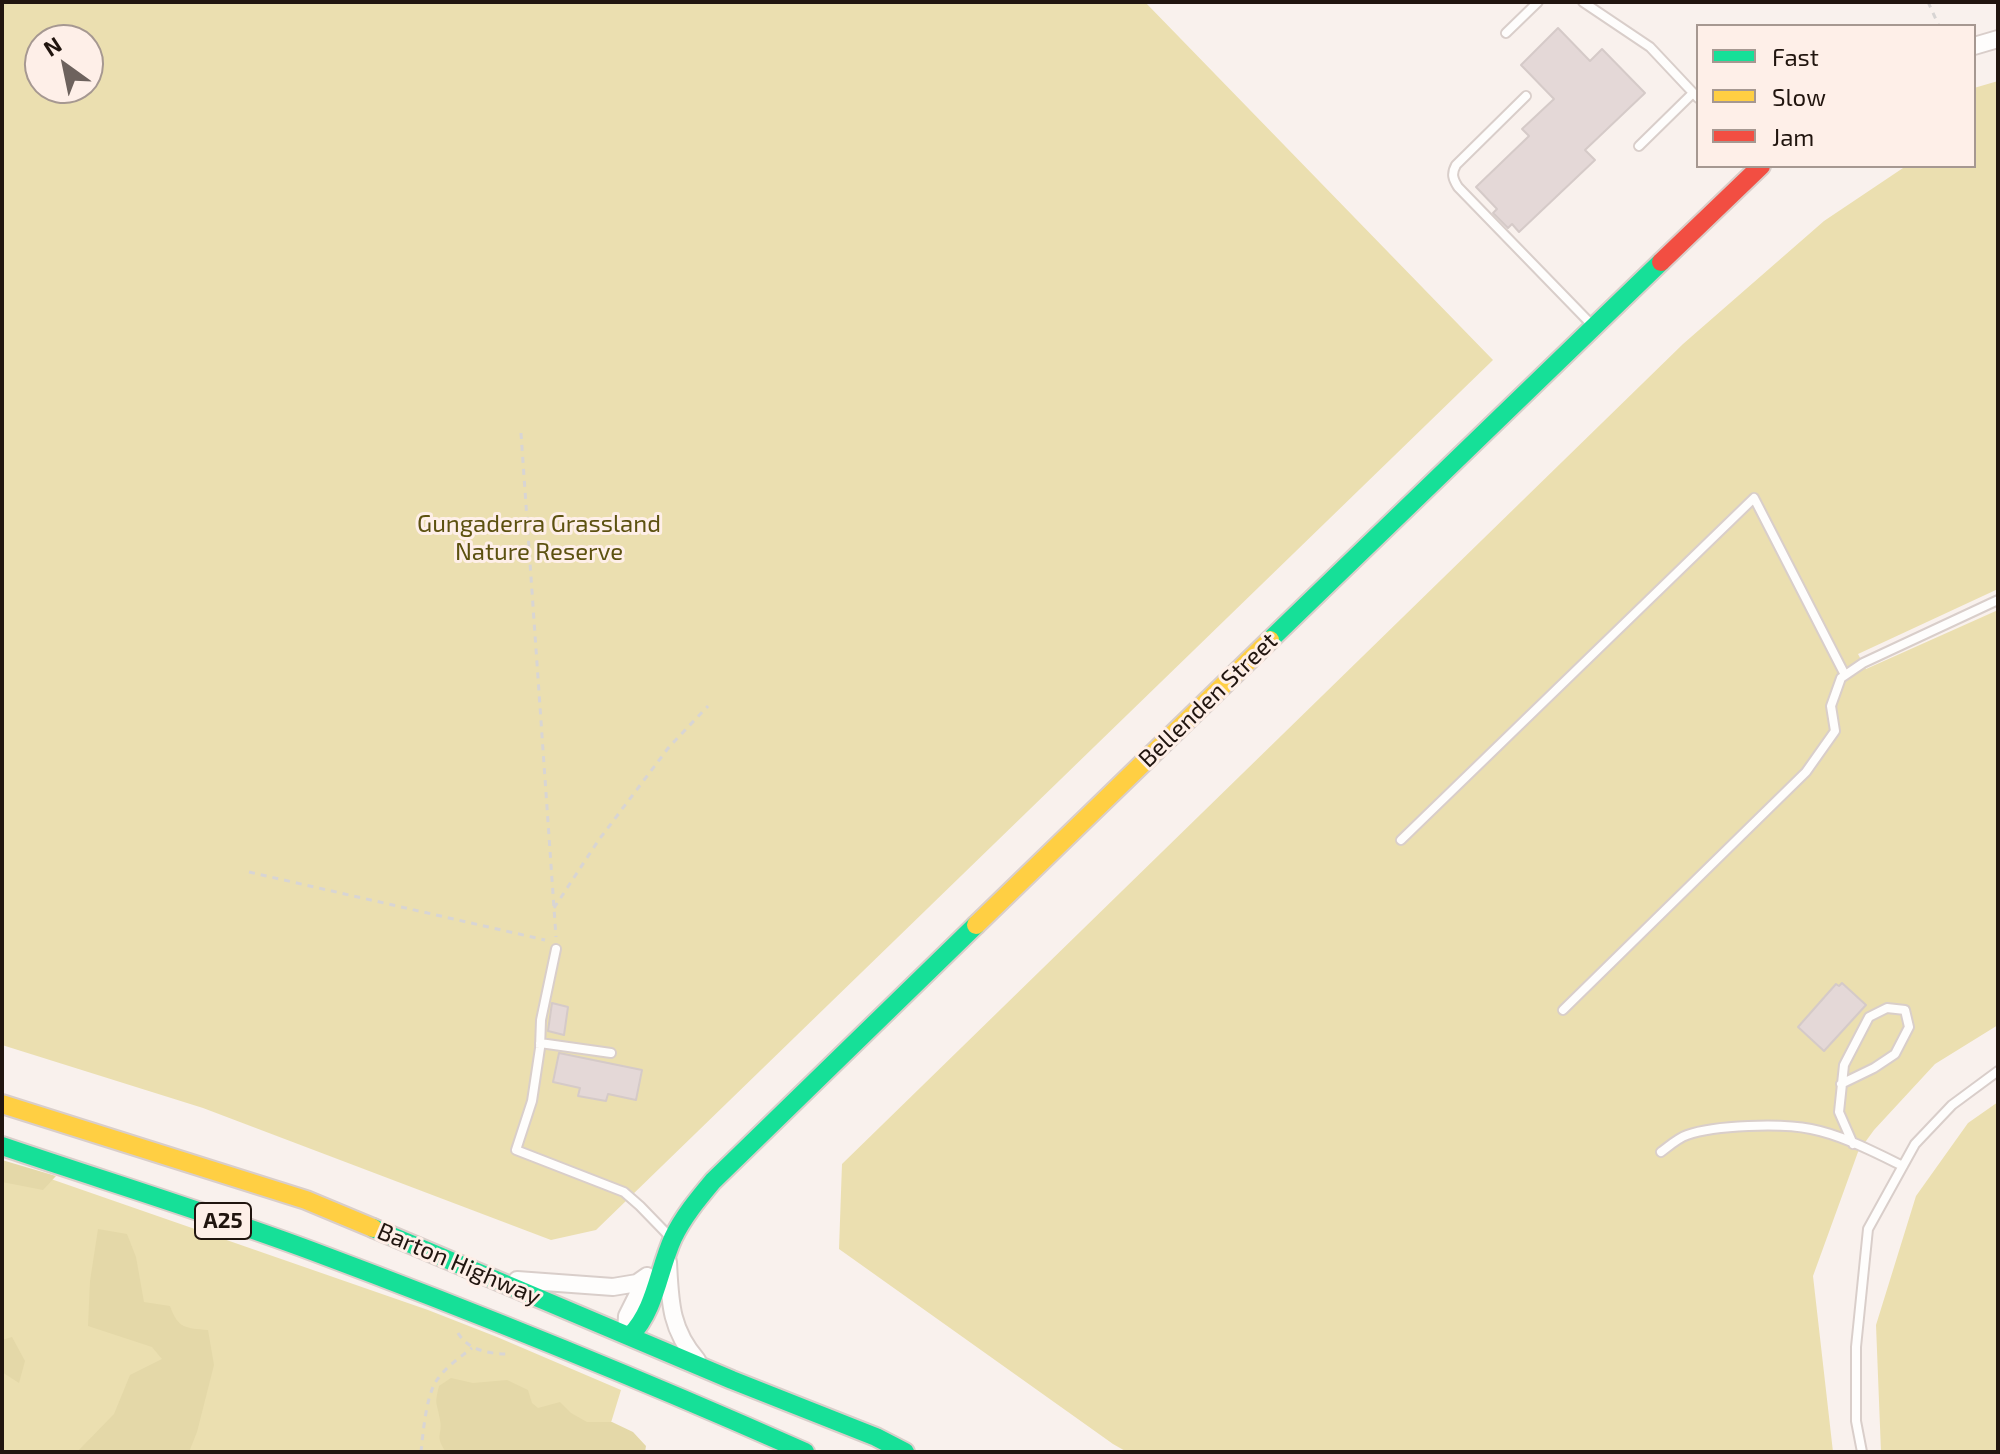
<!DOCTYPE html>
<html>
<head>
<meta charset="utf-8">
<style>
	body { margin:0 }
	#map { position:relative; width:2000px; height:1454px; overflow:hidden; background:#f9f1ed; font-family:"Exo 2",sans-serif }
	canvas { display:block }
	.frame { position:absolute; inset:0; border:4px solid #21150f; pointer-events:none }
	.legend { position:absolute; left:1696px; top:24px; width:280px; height:144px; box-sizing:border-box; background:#feefe8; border:2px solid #a69891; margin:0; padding:10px 14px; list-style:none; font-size:24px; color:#21150f }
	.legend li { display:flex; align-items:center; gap:16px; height:40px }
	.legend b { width:40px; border:2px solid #a69891 }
	.north { position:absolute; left:24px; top:24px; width:80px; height:80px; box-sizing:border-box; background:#feefe8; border:2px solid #a69891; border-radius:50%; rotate:327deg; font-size:22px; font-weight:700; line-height:32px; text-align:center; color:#21150f }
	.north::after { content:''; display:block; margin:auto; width:28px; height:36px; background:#6d625d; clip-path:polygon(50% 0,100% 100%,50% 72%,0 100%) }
</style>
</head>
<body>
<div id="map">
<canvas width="2000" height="1454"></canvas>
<div class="frame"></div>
<ul class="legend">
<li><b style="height:10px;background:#16e098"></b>Fast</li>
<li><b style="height:10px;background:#ffcf43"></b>Slow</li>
<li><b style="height:10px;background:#f24e42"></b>Jam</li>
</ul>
<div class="north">N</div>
</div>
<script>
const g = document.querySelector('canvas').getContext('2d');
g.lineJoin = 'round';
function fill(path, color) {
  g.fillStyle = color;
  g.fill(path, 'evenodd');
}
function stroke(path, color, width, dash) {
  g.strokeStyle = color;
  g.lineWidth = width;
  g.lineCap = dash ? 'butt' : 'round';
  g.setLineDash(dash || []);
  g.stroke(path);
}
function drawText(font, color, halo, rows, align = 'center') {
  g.font = font + ' "Exo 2",sans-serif';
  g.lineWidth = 6;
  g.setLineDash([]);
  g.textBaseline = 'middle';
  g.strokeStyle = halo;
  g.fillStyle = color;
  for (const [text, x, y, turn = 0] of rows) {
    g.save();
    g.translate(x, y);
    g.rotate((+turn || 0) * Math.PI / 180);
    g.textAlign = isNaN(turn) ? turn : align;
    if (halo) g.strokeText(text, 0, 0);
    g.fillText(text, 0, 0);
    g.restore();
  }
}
fill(new Path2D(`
	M2,2H1145L1493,360L596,1230L551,1240L203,1108L2,1045ZM40,40H88V88H40Z
	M1998,81V589L1858,654L1866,669L1998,610V1025L1935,1064L1874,1130L1858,1152L1813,1276L1833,1452H1127L1113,1444L839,1249L842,1164L1683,344L1824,221L1906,166H1974V88Z
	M1998,1102V1452H1881L1876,1325L1916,1196L1968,1123Z
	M2,1162L428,1310L497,1337L621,1390L602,1452H2Z`), '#ebdfb0');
fill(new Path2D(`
	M2,1160L56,1176L43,1190L2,1182Z
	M98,1229L127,1234L136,1257L144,1302L170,1306C178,1329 186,1328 208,1330L214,1365L197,1432L189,1452H80L79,1450L114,1414L130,1375L162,1359L152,1347L88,1326L90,1281Z
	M12,1337L25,1361L19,1383L2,1372V1340Z
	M451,1378L473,1383L507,1380L528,1390L532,1403L538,1408L560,1402L571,1413L587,1422H612L633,1432L646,1446L645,1452H446C434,1435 443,1435 440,1420C437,1401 434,1406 439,1386Z`), '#e4d8a8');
const building = new Path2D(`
	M1558,28L1590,61L1602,49L1645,93L1585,150L1595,160L1519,232L1512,224L1508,228L1493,213L1497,209L1476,187L1529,136L1522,129L1554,99L1521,65Z
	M1842,983L1866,1005L1824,1051L1798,1027L1836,984L1839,986Z
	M552,1003L568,1007L564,1035L548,1031Z
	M559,1053L642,1070L636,1100L608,1094L606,1101L578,1096L580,1088L553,1082Z`);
fill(building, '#e4d8d7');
stroke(building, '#d5cac8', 2);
const lane = new Path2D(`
	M1583,2L1650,47L1698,98
	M1506,33L1538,2
	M1526,96L1456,165C1451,174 1453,179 1458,187L1593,326
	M1639,146L1693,93
	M1401,840L1754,498L1845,675
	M556,949L541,1020L540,1048L532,1101L516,1150L624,1192L640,1206L672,1239
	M1563,1010L1806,772L1835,731L1831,706L1841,678L1863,663L1998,600
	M540,1043L611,1053
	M1841,1084L1874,1068L1895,1054L1909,1027L1905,1010L1887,1008L1869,1017L1844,1065L1839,1112L1853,1144
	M1661,1152C1669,1146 1678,1138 1687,1135C1715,1125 1781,1123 1811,1129C1842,1135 1874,1152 1903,1166
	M1862,1452L1856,1421V1347L1868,1229L1915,1144L1952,1105L1998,1071`);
const street = new Path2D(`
	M1974,46L1998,39
	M668,1262C670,1301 670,1329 697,1360
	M517,1280L613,1287L637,1283L647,1276
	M626,1334L627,1316L647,1276`);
const fast = new Path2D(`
	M1270,640L1661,262
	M2,1146C105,1181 210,1213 312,1251C478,1313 643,1380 805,1452
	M373,1228L732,1380L876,1437L905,1452
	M630,1336C656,1309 658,1271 673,1238C683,1217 698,1199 713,1181L976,925`);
const slow = new Path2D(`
	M976,925L1270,640
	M2,1104L306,1200L373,1228`);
const jam = new Path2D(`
	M1661,262L1761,166`);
stroke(lane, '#d9ceca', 12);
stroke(street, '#d9ceca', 20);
stroke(fast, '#d9ceca', 22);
stroke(slow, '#d9ceca', 22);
stroke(jam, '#d9ceca', 22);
stroke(new Path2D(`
	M1928,2L1939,26
	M521,433L556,937
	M249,872L545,940
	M554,908L598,841L669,747L708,706
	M458,1333C468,1350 489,1354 507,1354
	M421,1452C423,1433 426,1399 435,1383C443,1369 459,1358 472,1348`), '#d8d5d4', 3, [6, 6]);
stroke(lane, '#fefdfc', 8);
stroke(street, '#fefdfc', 16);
stroke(fast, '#16e098', 18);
stroke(slow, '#ffcf43', 18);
stroke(jam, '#f24e42', 18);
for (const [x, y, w] of [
	[223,1221,56]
]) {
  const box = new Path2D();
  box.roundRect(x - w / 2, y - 18, w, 36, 6);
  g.fillStyle = '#feefe8';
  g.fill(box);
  stroke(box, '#21150f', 2);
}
drawText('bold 22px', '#21150f', null, [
	["A25",223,1221]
]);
drawText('24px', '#5c5110', '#feefe8', [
	["Gungaderra Grassland",539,524],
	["Nature Reserve",539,552]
]);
drawText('24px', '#21150f', '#feefe8', [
	["Bellenden Street",1208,700,-44],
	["Barton Highway",459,1264,23]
]);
</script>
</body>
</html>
